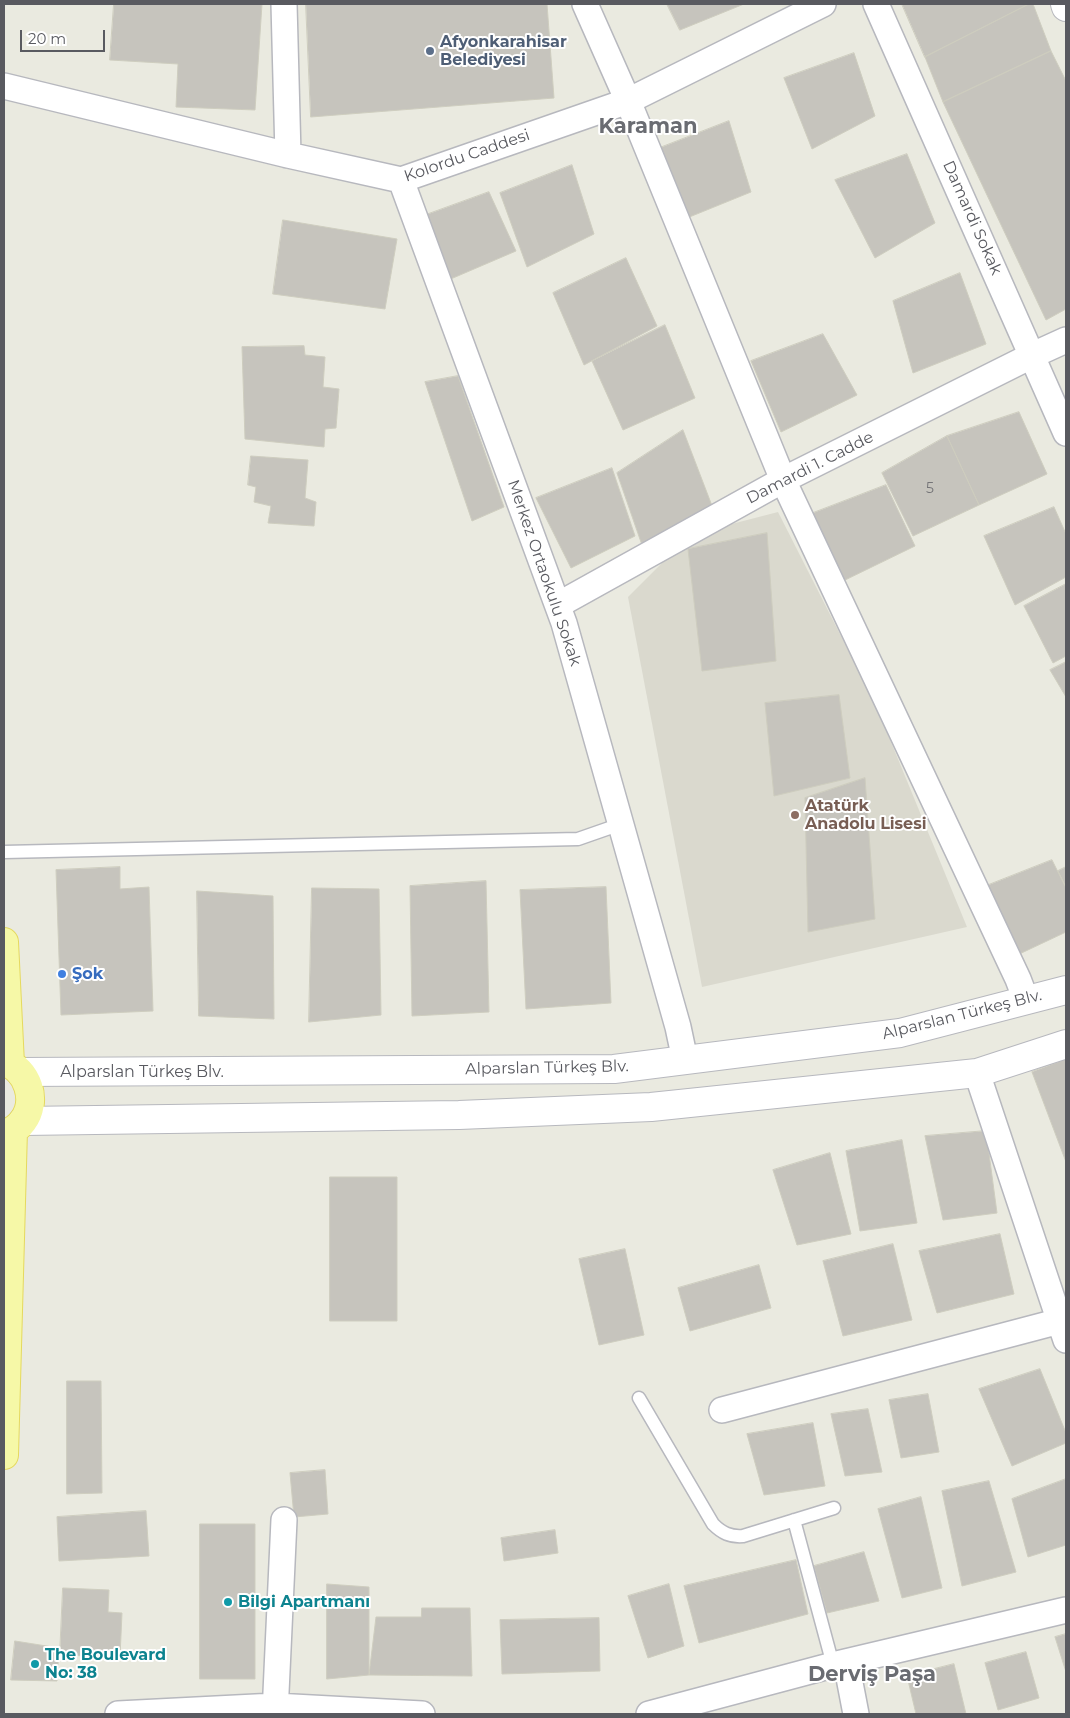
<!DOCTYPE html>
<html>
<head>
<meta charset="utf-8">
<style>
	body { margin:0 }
	#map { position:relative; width:1070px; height:1718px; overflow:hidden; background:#eaeae0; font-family:Montserrat,sans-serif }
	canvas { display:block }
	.frame { position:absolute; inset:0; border:5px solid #595a60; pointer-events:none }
	.scale { position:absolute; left:20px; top:30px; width:85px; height:22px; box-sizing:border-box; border:2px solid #595a60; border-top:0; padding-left:6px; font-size:15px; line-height:18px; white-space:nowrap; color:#595a60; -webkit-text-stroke:4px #fff; paint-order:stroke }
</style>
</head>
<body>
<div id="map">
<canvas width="1070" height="1718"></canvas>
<div class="frame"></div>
<div class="scale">20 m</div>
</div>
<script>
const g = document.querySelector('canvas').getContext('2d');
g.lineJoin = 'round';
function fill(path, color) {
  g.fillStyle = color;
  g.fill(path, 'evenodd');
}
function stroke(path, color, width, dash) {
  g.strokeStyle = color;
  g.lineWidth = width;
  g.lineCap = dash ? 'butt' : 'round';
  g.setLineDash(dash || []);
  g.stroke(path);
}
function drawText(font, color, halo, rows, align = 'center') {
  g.font = font + ' Montserrat,sans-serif';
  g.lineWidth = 4;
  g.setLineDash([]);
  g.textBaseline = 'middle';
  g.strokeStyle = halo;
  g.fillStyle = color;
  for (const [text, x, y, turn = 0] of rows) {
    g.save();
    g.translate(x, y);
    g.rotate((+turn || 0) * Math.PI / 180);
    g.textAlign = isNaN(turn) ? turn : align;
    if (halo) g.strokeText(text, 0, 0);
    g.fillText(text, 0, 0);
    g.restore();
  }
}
fill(new Path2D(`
	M778,512L875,703L967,927L702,987L628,597L677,548L720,527Z`), '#dad9ce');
const building = new Path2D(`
	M114,4H262L255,110L176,107L178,64L110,60Z
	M306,4H547L554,98L311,117Z
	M667,4H744L680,30Z
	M902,4H1029L925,57Z
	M1029,4H1033L1051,51L943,102L925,57Z
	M1051,51L1066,81V309L1046,320L943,102Z
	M854,53L875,116L812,149L784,78Z
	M729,121L751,192L682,220L652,151Z
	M907,154L935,223L875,258L835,180Z
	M572,165L594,234L527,267L500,193Z
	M489,192L516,251L446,281L423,216Z
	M283,220L397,239L385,309L273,294Z
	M626,258L657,326L584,365L553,293Z
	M960,273L986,344L913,373L893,301Z
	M665,325L695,398L623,430L592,361Z
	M823,334L857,395L781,432L751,361Z
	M304,346L305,355L325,357L323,387L339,389L336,428L325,429L324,447L245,439L242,347Z
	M458,376L504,507L472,521L425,382Z
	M1019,412L1047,474L979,505L947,436Z
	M683,430L714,511L643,548L617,473Z
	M947,436L979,505L913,536L882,473Z
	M251,456L308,460L305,498L316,502L314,526L268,523L271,506L254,502L256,487L248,485Z
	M612,468L635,536L571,568L536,498Z
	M886,485L915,546L841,582L808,515Z
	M1054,507L1066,534V577L1015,605L984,536Z
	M767,533L776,661L702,671L688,549Z
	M1066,584V656L1053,663L1024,606Z
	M1066,662V697L1050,670Z
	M839,695L850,778L774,796L765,703Z
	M865,778L875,919L808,932L805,798Z
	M1052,860L1066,888V932L1013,957L981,888Z
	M120,867V889L149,887L153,1011L61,1015L56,870Z
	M1066,867V887L1058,871Z
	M486,881L489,1012L412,1016L410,886Z
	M606,887L611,1003L526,1009L520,890Z
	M312,888L379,889L381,1015L309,1022Z
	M197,891L273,896L274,1019L199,1016Z
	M1066,1059V1162L1032,1072Z
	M986,1131L997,1213L943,1220L925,1136Z
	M902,1140L917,1223L860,1231L846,1151Z
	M830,1153L851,1234L797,1245L773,1170Z
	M330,1177H397V1321H330Z
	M1000,1234L1014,1294L937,1313L919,1251Z
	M893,1244L912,1320L843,1336L823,1261Z
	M625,1249L644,1335L599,1345L579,1259Z
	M759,1265L771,1308L690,1331L678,1288Z
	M1040,1369L1066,1433V1443L1012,1466L979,1389Z
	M67,1381H101L102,1493L67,1494Z
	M928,1394L939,1452L901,1458L889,1400Z
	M868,1409L882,1472L845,1476L831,1414Z
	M813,1423L825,1486L764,1495L747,1434Z
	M325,1470L328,1514L294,1517L290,1473Z
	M1066,1479V1545L1028,1557L1012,1499Z
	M989,1481L1016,1572L962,1586L942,1491Z
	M921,1497L942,1588L902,1598L878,1509Z
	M146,1511L149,1556L59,1561L57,1517Z
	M200,1524H255V1679H200Z
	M555,1530L558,1553L504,1561L501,1538Z
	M864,1552L879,1601L827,1613L814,1566Z
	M796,1560L808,1614L699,1643L684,1586Z
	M327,1584L369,1587V1675L327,1679Z
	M669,1584L684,1646L648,1658L628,1596Z
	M63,1588L109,1590L108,1612L122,1613L120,1657L60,1655Z
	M422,1608H470L472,1676L369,1675L376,1617H421Z
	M599,1618L600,1671L502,1674L500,1620Z
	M1066,1634V1672L1055,1637Z
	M15,1641L59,1648L57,1681L11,1680Z
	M1026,1652L1039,1698L998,1710L985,1663Z
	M954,1664L966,1714H916L907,1676Z`);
fill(building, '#c6c4bd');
stroke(building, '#cecdbf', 1);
const service = new Path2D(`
	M4,852L578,839L621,824
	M639,1398L713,1524C722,1533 730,1537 743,1536L834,1508
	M794,1520L833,1665`);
const minor = new Path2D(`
	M284,4L288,155
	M585,4L628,101L783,480L1018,979L1026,1000
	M876,4L1066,433
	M4,86L288,155L401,180L628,101L823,4
	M401,180L564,623L678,1027L685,1060
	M558,605L783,480L1033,355L1066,340
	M977,1073L1066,1340
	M722,1410L1060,1321
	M846,1662L856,1714
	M118,1714L275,1706L422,1714
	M275,1714L284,1520
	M649,1714L833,1665L1066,1610`);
const tertiary = new Path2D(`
	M1065,4L1066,7
	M20,1072L614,1069L900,1033L1066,990
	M23,1121L459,1115L651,1107L977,1073L1066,1044`);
const primary = new Path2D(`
	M4,942L10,1064
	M4,1062C28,1069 38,1101 23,1121C18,1128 11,1132 4,1135
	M4,1455L13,1130`);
stroke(service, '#b7b8be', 15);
stroke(minor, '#b7b8be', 28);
stroke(tertiary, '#b7b8be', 30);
stroke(primary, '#e5d95e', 30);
stroke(service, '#fff', 12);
stroke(minor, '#fff', 25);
stroke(tertiary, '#fff', 28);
stroke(primary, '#f6f8a7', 28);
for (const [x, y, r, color] of [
	[430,51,5,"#5c6f8a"],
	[795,815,5,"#8d6e63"],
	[62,974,5,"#3f7fe0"],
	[228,1602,5,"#0f9aa8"],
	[35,1664,5,"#0f9aa8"]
]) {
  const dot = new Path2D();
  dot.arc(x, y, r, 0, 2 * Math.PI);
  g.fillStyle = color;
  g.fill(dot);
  stroke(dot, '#fff', 2);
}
drawText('14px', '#747477', null, [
	["5",930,489]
]);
drawText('bold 16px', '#4e5e75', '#fff', [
	["Afyonkarahisar",440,42],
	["Belediyesi",440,60]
], 'left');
drawText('16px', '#595a60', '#fff', [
	["Kolordu Caddesi",467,156,-19],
	["Damardi Sokak",972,218,66],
	["Damardi 1. Cadde",810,468,-27],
	["Merkez Ortaokulu Sokak",544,573,71],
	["Alparslan Türkeş Blv.",962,1015,-14],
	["Alparslan Türkeş Blv.",547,1068,-1],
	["Alparslan Türkeş Blv.",142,1072]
]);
drawText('bold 16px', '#785e54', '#fff', [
	["Atatürk",805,806],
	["Anadolu Lisesi",805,824]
], 'left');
drawText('bold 16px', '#366cbe', '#fff', [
	["Şok",72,974]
], 'left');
drawText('bold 16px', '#0d838f', '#fff', [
	["Bilgi Apartmanı",238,1602],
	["The Boulevard",45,1655],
	["No: 38",45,1673]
], 'left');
drawText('bold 21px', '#6a6c72', '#fff', [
	["Karaman",648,127],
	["Derviş Paşa",872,1675]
]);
</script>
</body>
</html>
